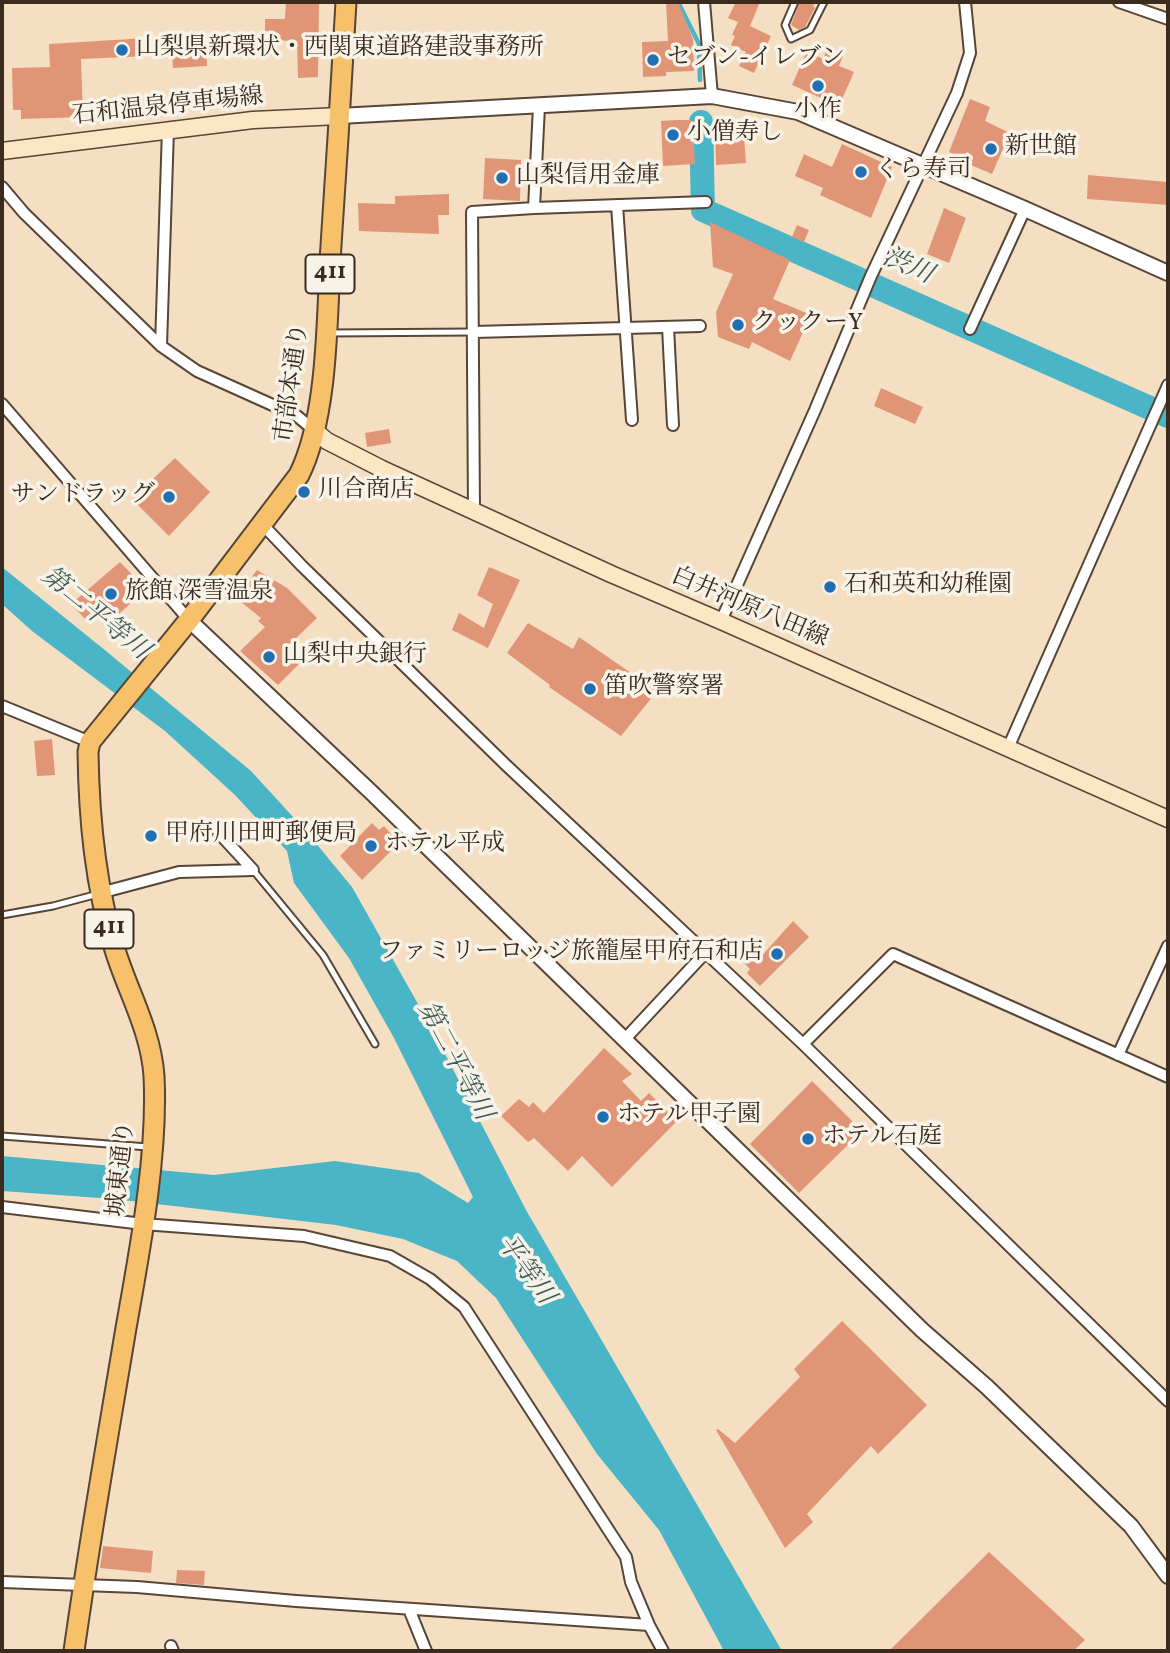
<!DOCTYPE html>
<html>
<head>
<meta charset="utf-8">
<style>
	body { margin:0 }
	#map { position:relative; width:1170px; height:1653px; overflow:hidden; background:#f4dfc2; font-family:Vollkorn,serif }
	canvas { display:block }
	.frame { position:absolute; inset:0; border:4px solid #3b2a1e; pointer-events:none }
</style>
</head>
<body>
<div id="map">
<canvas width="1170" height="1653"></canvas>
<div class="frame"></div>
</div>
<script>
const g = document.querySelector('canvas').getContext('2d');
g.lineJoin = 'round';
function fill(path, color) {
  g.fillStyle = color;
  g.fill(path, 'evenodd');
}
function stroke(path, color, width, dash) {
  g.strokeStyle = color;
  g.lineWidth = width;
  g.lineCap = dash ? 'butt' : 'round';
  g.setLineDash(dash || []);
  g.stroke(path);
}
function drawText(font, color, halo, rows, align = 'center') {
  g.font = font + ' Vollkorn,"Noto Serif JP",serif';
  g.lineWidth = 7;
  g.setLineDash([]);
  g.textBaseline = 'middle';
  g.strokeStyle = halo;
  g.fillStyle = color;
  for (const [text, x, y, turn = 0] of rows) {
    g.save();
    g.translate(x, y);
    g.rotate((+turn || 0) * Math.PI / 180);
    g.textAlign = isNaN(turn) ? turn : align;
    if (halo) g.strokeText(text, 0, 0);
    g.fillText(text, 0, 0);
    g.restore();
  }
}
fill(new Path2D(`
	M2,567L106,651L251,771L305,830L352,887L431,1027L526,1210L782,1651H724L659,1530L597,1454L496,1298L457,1261L403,1239L336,1225L114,1199L2,1191V1156L214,1175L335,1161L419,1173L468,1203L473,1197L394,1038L349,958L294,883L287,851L235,795L165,731L32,631L2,604Z`), '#49b5c6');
stroke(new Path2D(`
	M678,2L699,44L700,80`), '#49b5c6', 4.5);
stroke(new Path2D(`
	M701,122L703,210L1168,416`), '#49b5c6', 24);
fill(new Path2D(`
	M286,2H319L318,77L298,78L297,41L265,40V19H285Z
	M666,2H678L693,39L694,71L666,72V76L643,77L642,42L668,41Z
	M736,2H760L750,26L771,36L754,73L739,66L746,52L731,45L735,36L732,35L738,22L728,18Z
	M800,2H815L813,6L815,8L805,27L799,30L791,25Z
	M163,37V42L206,40L207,66L173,68L172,55L81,59L83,117L21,119V110H13L12,68L50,67L49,44Z
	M827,49L843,56L839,66L854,72L839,106L792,85L807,51L823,59Z
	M970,99L990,107L985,121L1010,133L992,174L971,165L973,162L949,152Z
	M677,120H692L695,164L663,166L661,121Z
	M743,122L746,163L716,165L715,123Z
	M842,144L892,167L871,218L820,195L823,188L795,176L804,154L832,167Z
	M485,158L521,160L520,201L483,199Z
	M1088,175L1168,182V205L1087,199Z
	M449,194V215H438L439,234L359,231L358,203L395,204V196Z
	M944,208L966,218L949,263L927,254Z
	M710,222L790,260L773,299L811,315L790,361L752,342L749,349L718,337L716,312L733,274L713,267Z
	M797,225L809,230L804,242L792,237Z
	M881,388L923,407L915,424L874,406Z
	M389,429L391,443L367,447L365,433Z
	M175,458L210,492L169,536L132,499Z
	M120,562L146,589L106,626L97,613L87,621L71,604Z
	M489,567L520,580L488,648L452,630L459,613L484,628L493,604L477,595Z
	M257,570L287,588L317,618L289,645L304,659L278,685L240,651L265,627L258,621L261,618L236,598Z
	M528,623L573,649L579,637L657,691L621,736L549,687L550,685L507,653Z
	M52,739L55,775L37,776L34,741Z
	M372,823L379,830L384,826L399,843L362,880L340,856Z
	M793,921L809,937L760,986L747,973L750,969L739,958L746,951L758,960Z
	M604,1048L632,1074L622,1081L641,1101L649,1093L677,1121L612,1187L582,1156L568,1171L534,1138L528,1142L501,1116L519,1099L529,1107L533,1102L544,1113Z
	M812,1081L862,1131L799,1193L750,1144Z
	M842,1321L927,1405L878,1454L871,1446L807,1514L813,1522L785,1548L716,1430L718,1429L735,1443L800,1377L794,1369Z
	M103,1546L153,1551L151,1573L100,1568Z
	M989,1552L1085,1640L1073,1651H889Z
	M177,1570L205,1571L204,1585L176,1583Z`), '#e09576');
const service = new Path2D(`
	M795,2L785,25L791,39L810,30L824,2
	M329,333L474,332
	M253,870L323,955L375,1044
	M2,915L53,906L98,894
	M2,1136L148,1147`);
const minor = new Path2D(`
	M704,2L712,96
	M1119,2L1168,19
	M2,187L24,213L161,346L197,371L297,416L315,431
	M617,205L632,420
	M534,208L706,202
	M668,327L673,425
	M970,329L1025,209
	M474,332L700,326
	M161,346L168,129
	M2,404L189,620
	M474,511L472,212L534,208L539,106
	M262,524L302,566L507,766L803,1044L1168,1401
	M721,621L815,410L871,276L957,93L970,53L965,2
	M2,706L90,742
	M1008,748L1168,385
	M219,833L253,870
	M100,893L179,872L253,870
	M625,1039L705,953
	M803,1044L893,954L1168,1077
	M1118,1055L1168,946
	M2,1207L143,1224L304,1236L390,1256L430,1279L464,1307L626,1557L631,1582L649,1625L296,1601L137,1587L2,1582
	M409,1609L426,1651
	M649,1625L663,1651
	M171,1646L173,1651`);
const tertiary = new Path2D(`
	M339,116L712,96L798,112L1025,209L1168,273
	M189,620L372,793L922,1330L987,1387L1131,1526L1168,1576`);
const secondary = new Path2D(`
	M2,151L253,120L339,116
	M315,431L327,441L382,469L611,574L721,621L1168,819`);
const trunk = new Path2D(`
	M74,1651C89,1543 108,1436 126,1328C140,1249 158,1155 154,1076C151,1031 128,992 115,950C95,885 89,819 88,752L90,742L189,620L299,475C327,419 327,325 330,261C336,175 341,88 346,2`);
stroke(service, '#574537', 9);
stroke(minor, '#574537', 14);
stroke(tertiary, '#574537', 18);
stroke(secondary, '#574537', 19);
stroke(trunk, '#574537', 23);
stroke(service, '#fff', 5);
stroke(minor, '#fff', 10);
stroke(tertiary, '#fff', 14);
stroke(secondary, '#fce6c4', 16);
stroke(trunk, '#f7c06b', 19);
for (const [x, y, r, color] of [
	[122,50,7,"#1f6fb2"],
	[653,60,7,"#1f6fb2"],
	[818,86,7,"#1f6fb2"],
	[673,135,7,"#1f6fb2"],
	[991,149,7,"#1f6fb2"],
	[861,172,7,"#1f6fb2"],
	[502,178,7,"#1f6fb2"],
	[738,325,7,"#1f6fb2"],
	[304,492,7,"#1f6fb2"],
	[169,497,7,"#1f6fb2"],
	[830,587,7,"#1f6fb2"],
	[111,594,7,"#1f6fb2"],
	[269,657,7,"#1f6fb2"],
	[590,689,7,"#1f6fb2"],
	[151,836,7,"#1f6fb2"],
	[371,846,7,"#1f6fb2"],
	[777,954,7,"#1f6fb2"],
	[603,1117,7,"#1f6fb2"],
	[808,1139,7,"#1f6fb2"]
]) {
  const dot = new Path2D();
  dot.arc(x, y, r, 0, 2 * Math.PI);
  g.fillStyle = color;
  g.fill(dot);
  stroke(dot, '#f7f3e8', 2.5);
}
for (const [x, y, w] of [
	[330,274,49],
	[109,929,49]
]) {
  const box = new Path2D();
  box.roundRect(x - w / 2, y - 19.5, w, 39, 5);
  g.fillStyle = '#f7f3e8';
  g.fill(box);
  stroke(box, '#3b2a1e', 2);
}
drawText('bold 23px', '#3b2a1e', null, [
	["411",330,274],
	["411",109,929]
]);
drawText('24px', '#3b2a1e', '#f7f3e8', [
	["山梨県新環状・西関東道路建設事務所",136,50],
	["セブン-イレブン",667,60],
	["小作",818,112,"center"],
	["小僧寿し",687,135],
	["新世館",1005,149],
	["くら寿司",875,172],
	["山梨信用金庫",516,178],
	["クックーY",752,325],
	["川合商店",318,492],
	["サンドラッグ",155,497,"right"],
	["石和英和幼稚園",844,587],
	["旅館 深雪温泉",125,594],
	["山梨中央銀行",283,657],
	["笛吹警察署",604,689],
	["甲府川田町郵便局",165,836],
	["ホテル平成",385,846],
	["ファミリーロッジ旅籠屋甲府石和店",763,954,"right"],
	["ホテル甲子園",617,1117],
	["ホテル石庭",822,1139]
], 'left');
drawText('24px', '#3b2a1e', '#f7f3e8', [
	["石和温泉停車場線",168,108,-6],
	["市部本通り",294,383,-82],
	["白井河原八田線",749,609,23],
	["城東通り",123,1169,-84]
]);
drawText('italic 26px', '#405b59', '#f7f3e8', [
	["渋川",907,268,24],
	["第二平等川",94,615,39],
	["第二平等川",453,1062,62],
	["平等川",524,1271,54]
]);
</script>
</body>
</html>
